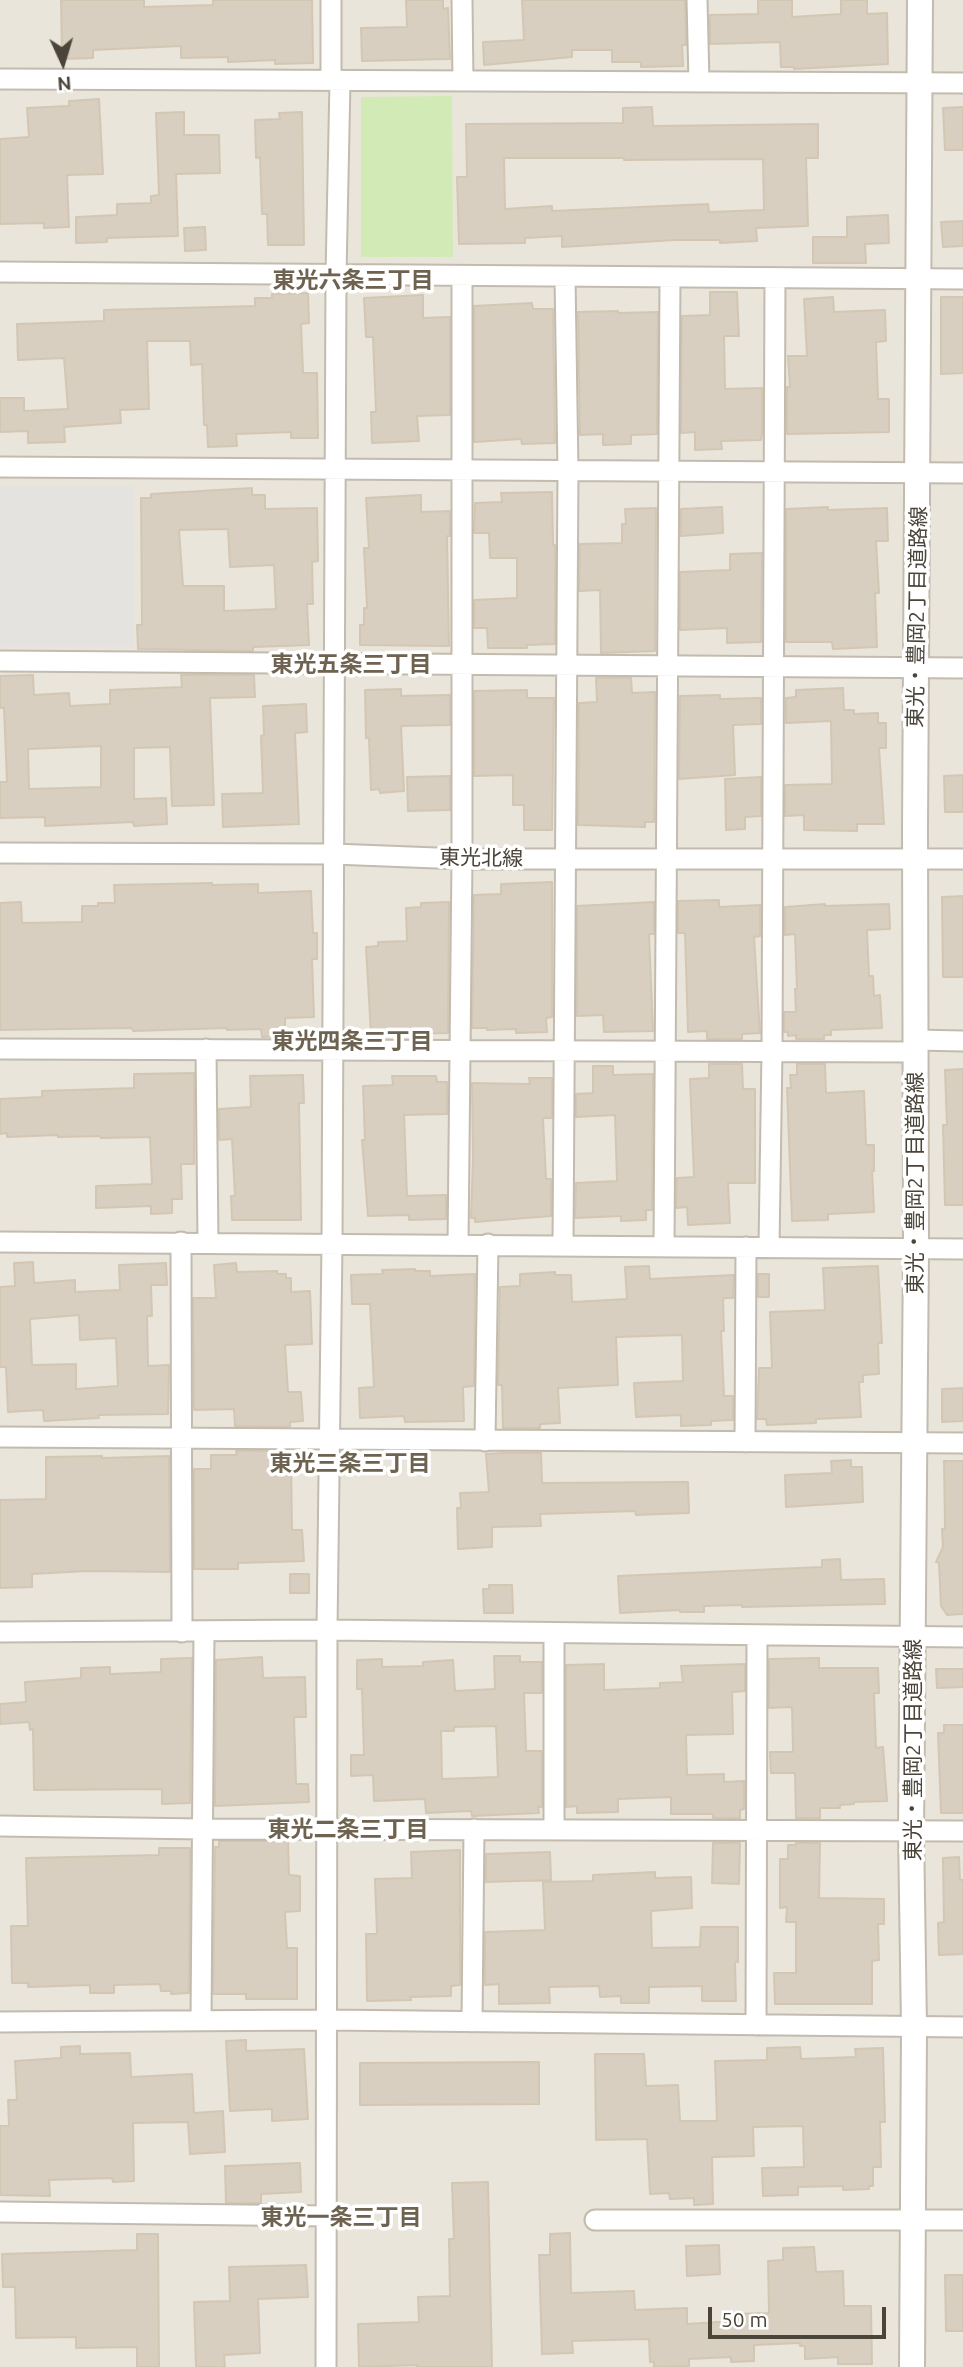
<!DOCTYPE html>
<html>
<head>
<meta charset="utf-8">
<style>
	body { margin:0 }
	#map { position:relative; width:963px; height:2367px; overflow:hidden; background:#f6f3ec; font-family:Ubuntu,sans-serif }
	canvas { display:block }
	.north { position:absolute; left:28px; top:28px; width:70px; height:70px; -webkit-text-stroke:5px #fff; paint-order:stroke; rotate:176deg; font-size:19px; font-weight:700; line-height:28px; text-align:center; color:#4b4439 }
	.north::after { content:''; display:block; margin:auto; width:24px; height:32px; background:#4b4439; clip-path:polygon(50% 0,100% 100%,50% 72%,0 100%) }
	.scale { position:absolute; left:708px; top:2307px; width:178px; height:32px; box-sizing:border-box; border:4px solid #4b4439; border-top:0; padding-left:9px; font-size:21px; line-height:24px; white-space:nowrap; color:#4b4439; -webkit-text-stroke:5px #fff; paint-order:stroke }
</style>
</head>
<body>
<div id="map">
<canvas width="963" height="2367"></canvas>
<div class="north">N</div>
<div class="scale">50 m</div>
</div>
<script>
const g = document.querySelector('canvas').getContext('2d');
g.lineJoin = 'round';
function fill(path, color) {
  g.fillStyle = color;
  g.fill(path, 'evenodd');
}
function stroke(path, color, width, dash) {
  g.strokeStyle = color;
  g.lineWidth = width;
  g.lineCap = dash ? 'butt' : 'round';
  g.setLineDash(dash || []);
  g.stroke(path);
}
function drawText(font, color, halo, rows, align = 'center') {
  g.font = font + ' Ubuntu,"Noto Sans JP",sans-serif';
  g.lineWidth = 7;
  g.setLineDash([]);
  g.textBaseline = 'middle';
  g.strokeStyle = halo;
  g.fillStyle = color;
  for (const [text, x, y, turn = 0] of rows) {
    g.save();
    g.translate(x, y);
    g.rotate((+turn || 0) * Math.PI / 180);
    g.textAlign = isNaN(turn) ? turn : align;
    if (halo) g.strokeText(text, 0, 0);
    g.fillText(text, 0, 0);
    g.restore();
  }
}
fill(new Path2D(`
	M0,0H963V2367H0Z`), '#eae5da');
fill(new Path2D(`
	M452,96L453,257H361V97Z`), '#d2eab5');
fill(new Path2D(`
	M0,486H133V647H0Z`), '#e5e3e0');
const building = new Path2D(`
	M61,0H144V7L213,5V0H312L313,63L275,64V60L228,62V57L181,58V46L93,50V58L62,59Z
	M406,0H443V9L448,8L450,59L362,61L361,28L407,27Z
	M522,0H685L686,45H682L683,66L641,67V62H612V50H572V57L484,65L483,42L524,40Z
	M758,0H792V17L841,14V0H867V14L887,13L888,64L794,69V67H781L780,42L710,44V15L758,14Z
	M99,99L103,174L67,175L69,227L44,228V223L0,224V139L29,137L27,108L69,106V101Z
	M652,107L653,126L818,124V158H806L808,226L756,228L757,241L720,243V240H675L562,247V236L525,238V243L459,244L457,177H467L466,124L623,123V108ZM504,158H624V160L763,159L764,210L709,212L708,204L552,211V206L505,209Z
	M963,107V150H945L943,108Z
	M184,112V135H219L220,173L176,174L178,236L107,238V242L76,243V217L117,215V204L151,203V196L159,195L156,113Z
	M302,112L304,245H268L267,214H262L260,157L256,158L255,120L280,119L279,113Z
	M888,215L889,243L865,244L866,263H813V237H847V217Z
	M963,221V246L943,247L941,222Z
	M205,227L206,250L185,251L184,228Z
	M710,292H737L739,336H724L725,389L762,388V434L761,440L721,441L722,449L695,450V432L681,433L682,316L710,315Z
	M308,293L309,323L301,324L303,373H317L318,438H291V432L236,434L237,446L208,447L207,425H204L202,364L191,365L190,341H147L149,409L120,410L121,423L64,427L65,442L28,443V431L0,432V398H24V411L68,409L64,358L18,360L17,324L104,321V310L255,306V298H272V294Z
	M423,295V318L450,317V415L417,416L419,441L372,443L371,412H376L373,337H366L364,298Z
	M833,297L834,312L885,310L886,341L876,342L878,399H889V432L787,434V387H790L788,356H807L804,299Z
	M941,297H963V373L941,374Z
	M532,303L533,309H553L555,443L522,444L521,439L474,442V306Z
	M618,311V313L658,312L657,434L631,435V444L603,445V434L580,435L578,312Z
	M252,488V495H265V509L317,508L318,561L312,562L313,604H307L309,645L253,647V651L138,649L137,625H142L141,498H151V494ZM228,529L230,567L274,565L276,609L224,611V586H183L179,530Z
	M552,492L553,545H555V644L527,645V648H488L487,628H474V600L517,598V558H490L489,533H474L475,503L502,502L501,493Z
	M421,495V512L450,511V536H447L449,646L360,645V625H364V608H367L364,548H369L366,498Z
	M722,507L723,533L681,536V509Z
	M828,507V510L887,508L888,541H876L879,593H875L877,647L833,649L832,642H786V509Z
	M656,508L655,651L601,653L600,590L579,591L580,544L622,543V524H626L625,509Z
	M762,553L761,642L727,643V628L680,630V572L730,570V554Z
	M33,675L34,695L69,693L70,706L110,704V690L182,687L181,675H254L255,697L210,698L214,805L172,806L170,747L134,748V799L166,798L167,824L134,826L133,822L45,826V817L0,818V782H7L4,708H0V676ZM101,746V787L29,789L28,749Z
	M596,678H631L632,693L655,692L654,822H645V827L578,825L579,703L597,702Z
	M843,688L844,710H854V714L878,713V723H886V748H879L884,824H857V831L804,830V815L785,816V785L832,784L831,721L786,723V698L796,697V690Z
	M401,689V696L450,695V725L401,726L404,791L380,793L379,789L371,790L369,738H366L365,690Z
	M527,690V698H554L552,830H524V805H513V775L474,776V691Z
	M720,695V699L761,698V724L733,725L735,775L679,779L680,696Z
	M306,704L307,732L295,733L299,824L223,827L222,794L263,793L261,736L264,735L263,706Z
	M963,775V812H945L944,776Z
	M450,776V810L408,811L407,777Z
	M761,777V816L745,817V829L726,830L725,779Z
	M552,882V1017L546,1018L547,1032L516,1033V1029L487,1030V1028H472L474,895L501,894V884Z
	M212,883V885L258,884V893L311,891L313,933H317V959H312L314,1017L285,1018V1036L262,1037L261,1029L227,1030V1028L133,1031L132,1028L0,1030V903L21,902L22,923L82,922V906H98V903H115L114,885Z
	M963,896V977H943L942,897Z
	M719,900V907L760,905V936L754,937L760,1033L742,1034V1039H707V1031L688,1032L685,933H678V901Z
	M449,902L448,1033L371,1035L366,947L378,946V942L407,941L406,908L421,907V903Z
	M654,902V934H649L653,1031L604,1032L603,1015L577,1016V906Z
	M825,904V906L889,904L890,929L867,930L869,976H873L874,996L880,995L882,1028L831,1030V1035H824V1039H796V1035L788,1036V1032H784V1012H796L795,989H797L795,934L785,935V907Z
	M709,1064H742L743,1089H755V1183H728L730,1223L688,1225L687,1207L676,1208L677,1178L694,1177L690,1079L709,1078Z
	M797,1064H825L826,1093L864,1091L866,1145H874V1171H872L874,1212L828,1214V1220L792,1221L787,1088H791L790,1075H797Z
	M593,1066H613V1075L653,1074L652,1210H646V1220L621,1221V1216L575,1218L576,1183L617,1181L615,1115L576,1117V1094L593,1093Z
	M963,1069V1205H945L943,1125H947L945,1070Z
	M194,1073V1164H181L182,1199H172V1213L151,1214V1206L96,1208V1186L152,1184L150,1137L101,1138L100,1136L58,1137V1135L7,1137V1133L0,1134V1099L42,1097V1091L134,1088V1074Z
	M303,1075L304,1103H299L301,1220H232L231,1196H235L232,1139L219,1140V1109L251,1107L250,1076Z
	M392,1076H436L437,1082H447V1114L404,1115L407,1196L446,1195V1219L409,1220V1215L368,1216L362,1140H365L363,1086L393,1085Z
	M529,1078H552V1118H543L546,1179H551V1216L475,1222V1218H471L473,1159L472,1083L530,1084Z
	M33,1262L34,1283L75,1280V1292L120,1290L119,1265L166,1263L167,1285H151L152,1316H147L148,1366L169,1365L168,1414L98,1415L99,1418L44,1421L43,1410L8,1412L6,1367H0V1287L15,1286L14,1263ZM79,1315L80,1340L116,1338L118,1386L76,1389V1364L32,1365L30,1319Z
	M236,1263L237,1272L277,1271L278,1274H286V1278H291V1292L310,1291L312,1344L285,1345L288,1392H301L303,1421L290,1422V1427L235,1426L234,1409L194,1410L193,1298H216L214,1265Z
	M649,1266L650,1279L734,1275L733,1298H724L723,1301L724,1331H721L724,1396H733V1420L711,1421V1425L681,1426V1415L636,1417L634,1383L683,1381L682,1335L616,1337L618,1385L558,1388L560,1423L540,1424V1428H503L502,1385H498L500,1287L520,1286V1274L555,1272V1275H571L572,1302L627,1299L625,1267Z
	M878,1266L882,1343H878L879,1374L863,1375V1382H859L861,1417L816,1419V1423L767,1425L766,1419H757L759,1368H772L770,1312L825,1310L823,1268Z
	M415,1269V1271H430V1276L475,1274L474,1386L463,1387L464,1421L405,1422L404,1416L360,1418L359,1388L374,1387L370,1304H352L351,1275L383,1274L382,1270Z
	M758,1274H769V1297H758Z
	M963,1388V1421L942,1422V1389Z
	M236,1451H280V1458L291,1459L292,1530H302L304,1561L238,1563V1569H194V1469H211V1455H237Z
	M504,1453H541L542,1483L688,1482L689,1513L636,1515L635,1511L540,1514L541,1526L492,1527V1547L458,1549L457,1508H461L460,1493L489,1492L486,1454Z
	M102,1456V1458L169,1456L170,1572L88,1571L32,1574V1587L0,1588V1500L46,1499V1457Z
	M851,1460V1467H862L863,1502L786,1507L785,1475L832,1473L831,1461Z
	M944,1461H963V1614L947,1615L941,1606L939,1563L936,1562L943,1547L942,1529H945Z
	M840,1559L841,1580L884,1579L885,1604L742,1607V1605L704,1606V1612H680V1610L620,1613L618,1576L822,1567V1560Z
	M290,1574H309V1593H290Z
	M489,1585H512L513,1613H484L483,1589H489Z
	M494,1656H520V1662H542V1693H524L526,1751H542V1807H538L539,1813L472,1816L471,1811L426,1813L425,1799L374,1801L373,1775L351,1776V1755H364L362,1689H357V1660L382,1659V1667L423,1666V1662L453,1660L455,1691L495,1689ZM496,1726L498,1777L442,1779L441,1731H454V1727Z
	M262,1657L263,1678L305,1677L306,1717H294L296,1784H308L309,1802L215,1806L216,1660Z
	M192,1658L190,1803L162,1804V1789L34,1790L33,1729L30,1730L29,1722L0,1724V1704L26,1702L25,1682L81,1678V1668L110,1667V1674L161,1672V1659Z
	M819,1658V1668H878L879,1693H874L876,1748L883,1747L887,1801L854,1802V1804L840,1805V1808H820V1818H796L795,1773H771L770,1752H793L792,1707L769,1708V1659Z
	M604,1664V1690L660,1688V1683L683,1682L681,1666L745,1664V1691L732,1692L733,1734L686,1735L687,1775L724,1774V1782L744,1781V1809L740,1810V1818H713V1814H671V1797L618,1799V1812L577,1813V1806L566,1807V1665Z
	M936,1669H963V1687L937,1688Z
	M944,1725H963V1813H941L938,1733H944Z
	M219,1841H288L289,1875L300,1876V1911L285,1912L287,1948H297V1999H246V1994H213L215,1847H219Z
	M713,1843H740L739,1884L712,1883Z
	M796,1843H820L819,1898L884,1899V1924H878L879,1960L872,1961V2004H775L774,1973H796V1922H786L787,1907L780,1908V1859H788V1845H796Z
	M159,1848H190L189,1993L171,1994V1991H161L160,1984L114,1985V1993H90V1985L28,1987V1983H12L11,1926H28L26,1858L159,1855Z
	M460,1850V1985L451,1986V1996L410,1997L411,2000L367,2001L366,1934H377L375,1879L412,1878L411,1852Z
	M550,1852L551,1880L486,1882V1854Z
	M959,1857L960,1880H963V1954L939,1955L938,1923L944,1922L943,1858Z
	M655,1872V1878L691,1877L692,1908L651,1911L652,1948L700,1947L701,1927H738V1962H735L736,2001H702V1986L649,1987V2003H621V1996L600,1997L599,1986L549,1987L550,2003L499,2004V1984L485,1985V1932L545,1930L543,1882L593,1881V1875Z
	M246,2040V2051L304,2049L308,2119L272,2121V2109L230,2111L226,2041Z
	M80,2046V2054L130,2053L131,2077L192,2074L194,2113L223,2111L225,2152L190,2154L188,2122L133,2123L134,2181L113,2182L112,2178L49,2180L50,2196L0,2195V2126H9L8,2100H17L15,2061L61,2058V2047Z
	M800,2047L801,2059L856,2057L855,2049L883,2048L885,2122H880L881,2167H873V2186H869V2189L843,2190V2186L798,2187V2195L763,2196L762,2168L804,2167L803,2126L753,2127L754,2156L712,2157L713,2204L694,2205V2198L670,2199L669,2193L650,2194L647,2139L596,2140L595,2054H644L646,2086L678,2085L680,2121H717L715,2061L767,2060V2048Z
	M539,2062V2104L360,2105V2063Z
	M300,2163L301,2192L261,2194V2203H226L225,2166Z
	M488,2182L492,2367H417V2365L359,2367L358,2324L419,2322L418,2297L450,2296L449,2239H454L452,2183Z
	M570,2233L571,2293L634,2291L635,2310L687,2308V2324L734,2321V2314L769,2313L768,2261L783,2260V2248L814,2247L816,2272L843,2271L844,2306H871L872,2364H838V2357L805,2359V2346H800V2343L754,2345V2361L731,2362V2357L689,2359V2366L654,2367V2362H650L649,2339L572,2341L573,2353L542,2354L539,2255H550V2234Z
	M137,2234H158L159,2367H137V2347L76,2348V2337L16,2338L15,2287H3L2,2254L137,2250Z
	M719,2245L720,2274L687,2276L686,2246Z
	M306,2265L308,2297L258,2299L260,2353L224,2355L225,2367H196L194,2302L230,2301L229,2267Z
	M945,2275H963V2331H946Z`);
fill(building, '#d8cfc1');
stroke(building, '#d3c7b4', 2);
const minor = new Path2D(`
	M462,0L463,81
	M697,0L699,82
	M0,79L963,83
	M331,80V0
	M0,272L963,279
	M0,467L963,473
	M0,661L963,668
	M0,853L333,854L462,859H963
	M915,1040L963,1041
	M0,1049L915,1052
	M206,1049L208,1243
	M0,1242L963,1249
	M181,1242L182,1632
	M458,1244L462,859V276
	M563,1244L568,471L565,277
	M664,1247L670,277
	M769,1247L772,1051L775,278
	M0,1437L963,1443
	M485,1441L488,1244
	M745,1442L746,1247
	M0,1632L327,1630L963,1637
	M0,1826L202,1829L963,1831
	M554,1829V1633
	M201,2021L204,1632
	M0,2022L327,2020L963,2027
	M472,2022L474,1829
	M756,2025L757,1636
	M0,2212L327,2216
	M595,2220H963
	M326,2367L327,1630L332,1243L336,275L340,81`);
const tertiary = new Path2D(`
	M912,2367L914,2027L911,1831L916,1249L915,829L920,0`);
stroke(minor, '#c2bbae', 23);
stroke(tertiary, '#c2bbae', 28);
stroke(minor, '#fff', 19);
stroke(tertiary, '#fff', 24);
drawText('21px', '#4b4439', '#fff', [
	["東光・豊岡2丁目道路線",917,617,-89],
	["東光北線",481,858,1],
	["東光・豊岡2丁目道路線",915,1183,-90],
	["東光・豊岡2丁目道路線",913,1750,-90]
]);
drawText('bold 23px', '#6e6250', '#fff', [
	["東光六条三丁目",353,280],
	["東光五条三丁目",351,664],
	["東光四条三丁目",352,1041],
	["東光三条三丁目",350,1463],
	["東光二条三丁目",348,1829],
	["東光一条三丁目",341,2217]
]);
</script>
</body>
</html>
